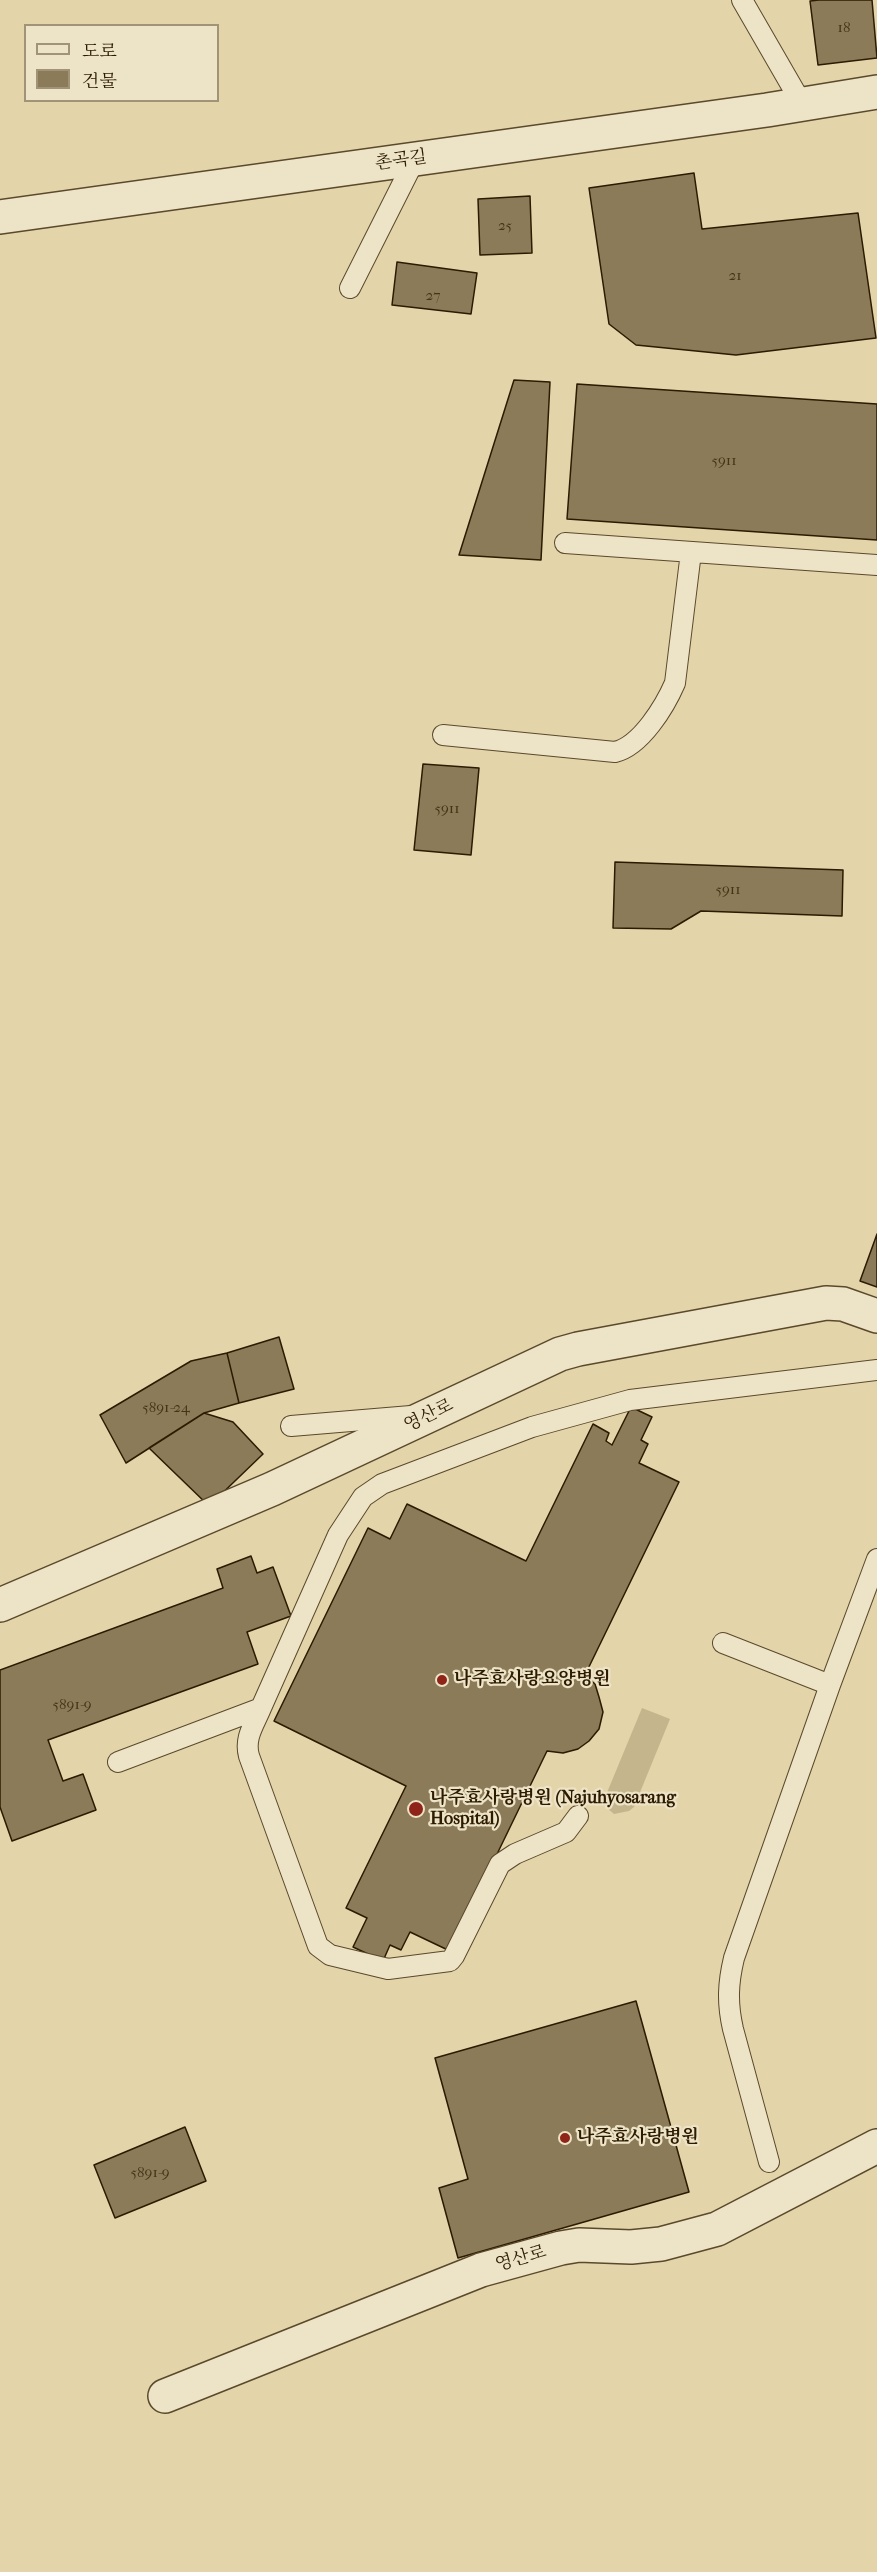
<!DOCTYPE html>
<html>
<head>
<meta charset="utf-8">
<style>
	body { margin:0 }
	#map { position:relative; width:877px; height:2572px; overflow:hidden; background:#e3d4a9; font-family:"IM FELL French Canon","Noto Serif KR",serif }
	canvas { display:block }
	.legend { position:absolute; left:24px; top:24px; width:195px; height:78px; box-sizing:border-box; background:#ede3c7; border:2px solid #a09378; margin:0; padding:8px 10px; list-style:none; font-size:18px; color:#2c1b01 }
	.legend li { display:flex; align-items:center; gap:12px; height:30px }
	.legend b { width:30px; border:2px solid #a09378 }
</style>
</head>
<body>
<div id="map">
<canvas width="877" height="2572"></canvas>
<ul class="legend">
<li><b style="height:8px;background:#ede3c7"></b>도로</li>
<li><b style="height:16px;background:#8b7b58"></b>건물</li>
</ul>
</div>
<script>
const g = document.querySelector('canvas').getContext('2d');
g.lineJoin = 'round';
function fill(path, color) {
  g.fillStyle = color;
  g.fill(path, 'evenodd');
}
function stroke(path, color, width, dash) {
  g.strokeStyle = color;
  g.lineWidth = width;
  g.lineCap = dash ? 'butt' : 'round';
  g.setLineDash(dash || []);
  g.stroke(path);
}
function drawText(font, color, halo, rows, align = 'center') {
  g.font = font + ' "IM FELL French Canon","Noto Serif KR",serif';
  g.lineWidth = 4.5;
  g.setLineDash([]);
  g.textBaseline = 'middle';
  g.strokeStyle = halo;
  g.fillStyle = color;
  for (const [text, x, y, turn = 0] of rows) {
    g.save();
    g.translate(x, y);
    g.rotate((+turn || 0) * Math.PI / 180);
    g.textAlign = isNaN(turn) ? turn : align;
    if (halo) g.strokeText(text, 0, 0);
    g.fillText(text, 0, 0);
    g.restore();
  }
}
fill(new Path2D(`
	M642,1708L670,1719L634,1807L629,1811L614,1814L607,1808L606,1795Z`), '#c4b58c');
const building = new Path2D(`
	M819,0H872L877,58L818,65L810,1Z
	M694,173L702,229L858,213L876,338L736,355L636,345L609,324L589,188Z
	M530,196L532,253L480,255L478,199Z
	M397,262L477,273L471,314L392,305Z
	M514,380L550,382L541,560L459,555Z
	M577,384L877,404V540L567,519Z
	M423,764L479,768L471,855L414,850Z
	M615,862L843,870L842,916L701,911L671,929L613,928Z
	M877,1234V1287L860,1281Z
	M279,1337L294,1389L239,1403L227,1353Z
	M227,1353L239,1403L204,1413L126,1463L100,1415L191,1361Z
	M631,1407L652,1417L641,1440L648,1444L639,1463L679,1482L585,1675L595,1684L599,1697L603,1712L599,1729L589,1741L578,1749L563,1753L547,1751L450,1951L410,1932L401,1950L390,1945L383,1961L353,1947L367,1918L346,1908L406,1786L274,1721L368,1528L390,1539L407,1504L526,1561L593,1424L609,1433L606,1441L612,1445Z
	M204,1413L233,1422L263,1454L209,1506L149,1448Z
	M251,1556L257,1573L273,1567L291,1616L247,1632L258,1664L48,1740L63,1781L83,1774L96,1810L12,1841L0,1807V1670L223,1588L217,1569Z
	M636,2001L689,2192L458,2258L439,2188L468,2179L435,2058Z
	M185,2127L206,2181L115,2218L94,2165Z`);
fill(building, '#8b7b58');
stroke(building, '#2c1b01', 1.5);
const service = new Path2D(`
	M742,0L802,104
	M350,288L415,159
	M565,543L877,565
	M443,735L615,752C641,746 665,706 675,683L691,552
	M291,1426L411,1416
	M723,1643L830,1685
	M261,1708C254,1725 244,1738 249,1756L318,1946L330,1955L388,1969L450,1961L454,1956L500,1864L515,1854L566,1832L578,1816
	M118,1762L261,1708L338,1535L363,1497L382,1484L532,1427L630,1400L877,1370
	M769,2162L733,2029C727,2003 728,1983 734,1958L830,1685L877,1559`);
const minor = new Path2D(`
	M0,217L767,110L877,92
	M0,1605L272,1489L560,1354L578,1349L826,1303L843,1304L877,1316
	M165,2396L481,2270L561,2248L579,2245L631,2247L661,2244L717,2229L877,2146`);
stroke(service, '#5a492b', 22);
stroke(minor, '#5a492b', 36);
stroke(service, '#ede3c7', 20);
stroke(minor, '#ede3c7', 33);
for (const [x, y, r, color] of [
	[442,1680,6,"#8f2418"],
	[416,1809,8,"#8f2418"],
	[565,2138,6,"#8f2418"]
]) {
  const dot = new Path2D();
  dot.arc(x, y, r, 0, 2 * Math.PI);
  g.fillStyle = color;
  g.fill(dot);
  stroke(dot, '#ede3c7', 2);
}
drawText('15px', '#443317', null, [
	["18",844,28],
	["25",505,226],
	["21",735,276],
	["27",433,296],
	["5911",724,461],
	["5911",447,809],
	["5911",728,890],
	["5891-24",166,1408],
	["5891-9",72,1705],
	["5891-9",150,2173]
]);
drawText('18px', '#2c1b01', '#ede3c7', [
	["촌곡길",401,161,-8],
	["영산로",429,1416,-26],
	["영산로",521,2259,-16]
]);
drawText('bold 18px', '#2c1b01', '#ede3c7', [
	["나주효사랑요양병원",454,1680],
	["나주효사랑병원 (Najuhyosarang",430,1799],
	["Hospital)",430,1820],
	["나주효사랑병원",577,2138]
], 'left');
</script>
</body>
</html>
